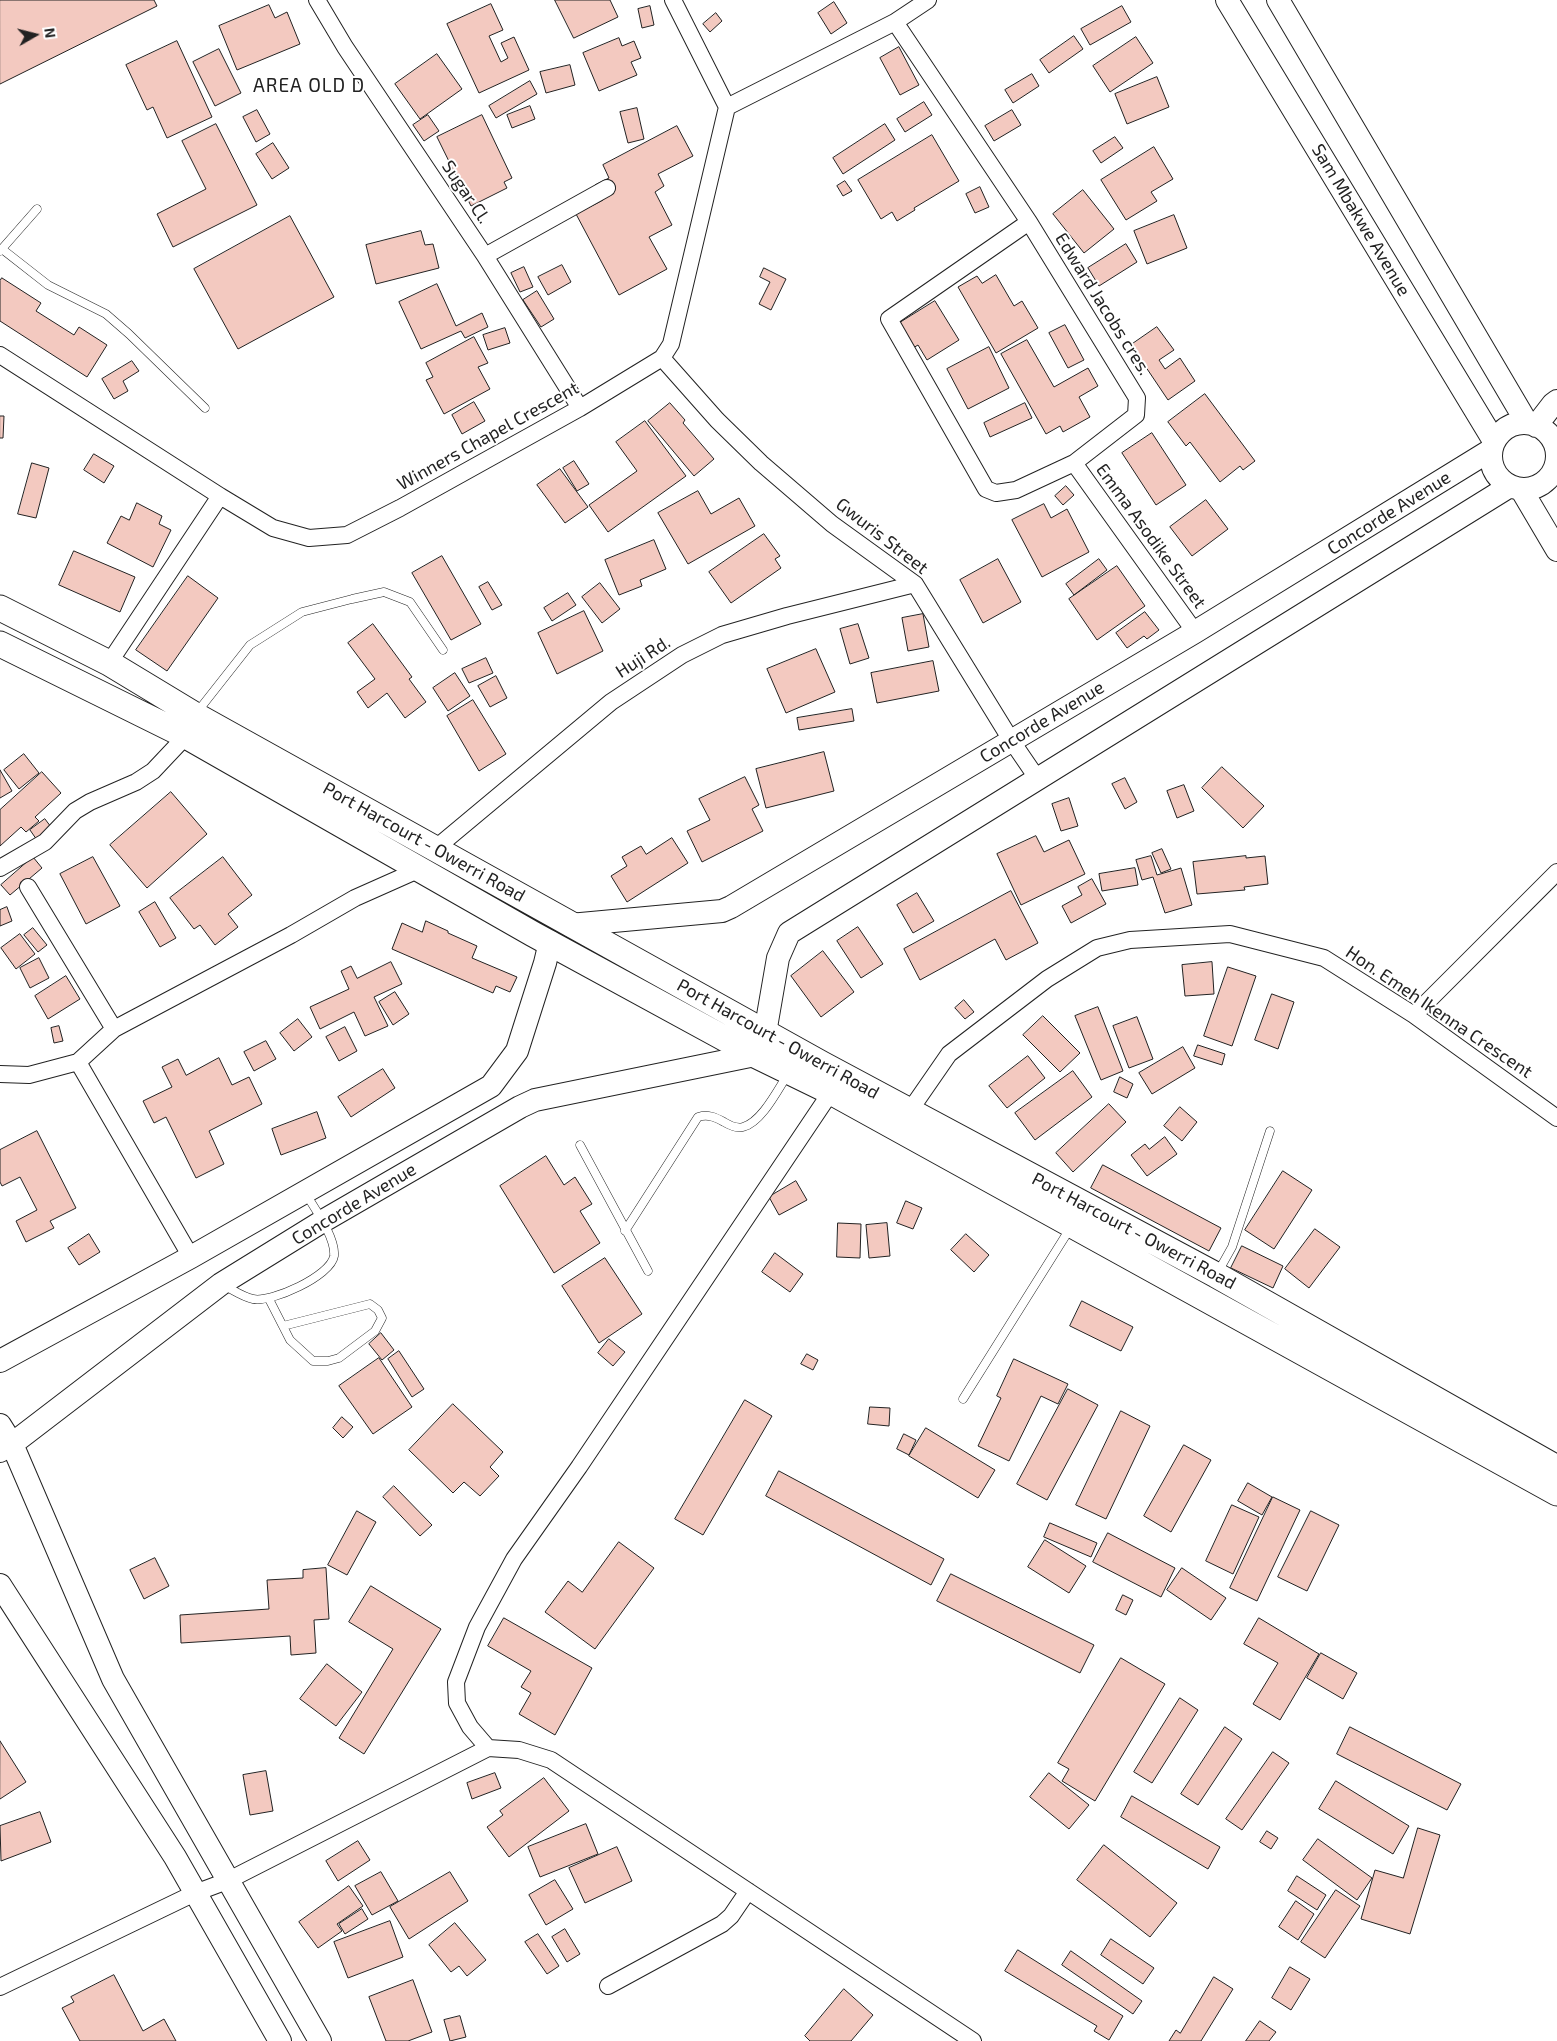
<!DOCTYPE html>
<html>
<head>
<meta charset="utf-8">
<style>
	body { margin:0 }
	#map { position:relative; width:1557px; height:2041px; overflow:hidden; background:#fff; font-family:"Exo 2",sans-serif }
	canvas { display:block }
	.north { position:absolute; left:10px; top:10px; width:50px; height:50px; -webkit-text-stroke:4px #fff; paint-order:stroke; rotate:82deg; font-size:14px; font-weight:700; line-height:20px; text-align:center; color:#222 }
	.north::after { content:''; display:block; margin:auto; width:18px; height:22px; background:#222; clip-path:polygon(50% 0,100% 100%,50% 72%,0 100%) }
</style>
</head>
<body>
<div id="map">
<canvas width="1557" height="2041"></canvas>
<div class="north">N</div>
</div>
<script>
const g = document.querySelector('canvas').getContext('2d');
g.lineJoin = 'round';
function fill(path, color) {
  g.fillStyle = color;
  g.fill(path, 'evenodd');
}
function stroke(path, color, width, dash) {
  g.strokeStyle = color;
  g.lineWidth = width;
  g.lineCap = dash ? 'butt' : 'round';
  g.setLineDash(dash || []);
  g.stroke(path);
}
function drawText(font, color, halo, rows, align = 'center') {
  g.font = font + ' "Exo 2",sans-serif';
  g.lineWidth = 4;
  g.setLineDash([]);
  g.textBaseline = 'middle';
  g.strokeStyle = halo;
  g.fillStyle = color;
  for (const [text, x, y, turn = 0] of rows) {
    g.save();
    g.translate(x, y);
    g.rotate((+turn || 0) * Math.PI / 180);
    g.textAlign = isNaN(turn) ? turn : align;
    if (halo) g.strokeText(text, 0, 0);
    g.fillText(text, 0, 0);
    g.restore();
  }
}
const building = new Path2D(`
	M0,0H154L157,6L0,84Z
	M555,0H610L618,17L574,38Z
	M834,2L847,23L831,34L818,13Z
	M491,4L503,30L489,36L501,62L508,58L501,43L514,37L529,70L479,93L447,24Z
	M269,5L275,18L287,12L300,44L237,70L219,26Z
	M650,6L654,25L642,28L638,9Z
	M1122,6L1131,22L1090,45L1081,29Z
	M716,13L722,21L710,32L703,24Z
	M1074,36L1083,49L1049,73L1040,60Z
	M1136,37L1153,63L1110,92L1093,66Z
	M619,38L622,46L634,41L641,58L631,62L637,75L599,91L583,53Z
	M177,41L212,117L167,138L153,107L147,110L126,65Z
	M899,47L919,85L900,95L880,58Z
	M219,49L241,93L215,106L193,62Z
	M437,54L462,89L420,119L395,84Z
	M570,65L575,85L546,93L540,72Z
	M1032,74L1039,86L1013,103L1005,90Z
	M1157,77L1169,107L1127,124L1115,94Z
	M530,81L537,94L496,118L489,106Z
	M924,102L932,115L905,132L897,119Z
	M530,106L535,119L512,128L507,115Z
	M637,108L644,139L628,143L620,112Z
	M257,110L270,134L256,142L243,117Z
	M1012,110L1021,125L994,141L985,126Z
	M428,115L439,131L424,141L413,125Z
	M482,115L512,178L504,182L507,188L471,206L437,137Z
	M216,124L257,205L173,247L157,214L206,189L182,141Z
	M885,124L895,140L843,174L833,158Z
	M677,126L693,156L658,174L664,186L655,192L672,225L649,237L667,269L619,295L576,214L603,200L595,185L609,178L603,165Z
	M932,135L959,181L914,208L915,210L897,221L892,212L881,219L858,180Z
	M1115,137L1123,148L1101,163L1093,151Z
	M273,143L289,168L272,179L256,154Z
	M1154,147L1173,179L1151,192L1157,201L1126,220L1101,180Z
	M845,181L852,191L843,196L837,186Z
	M980,187L989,207L975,213L966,194Z
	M1083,190L1114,229L1084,253L1053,214Z
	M1174,215L1187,248L1147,264L1134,231Z
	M290,216L334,297L238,349L194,269Z
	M421,231L425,245L433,244L439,268L376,284L366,245Z
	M1126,244L1137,262L1099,286L1088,268Z
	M562,265L571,282L548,295L538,277Z
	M524,267L533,287L520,292L511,273Z
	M764,268L786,279L771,310L759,304L770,282L760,277Z
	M996,275L1014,306L1022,301L1038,328L996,353L958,287L977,276L982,283Z
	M2,278L41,303L36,311L74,335L79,327L107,345L87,377L0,321V281Z
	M437,284L456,326L482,313L488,327L465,338L461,331L421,349L399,302Z
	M537,291L554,319L541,327L523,300Z
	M935,301L959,340L927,360L918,345L913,348L898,324Z
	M1065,325L1084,360L1068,368L1049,333Z
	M1157,327L1174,350L1159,360L1165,369L1180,358L1195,381L1168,400L1131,345Z
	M505,328L510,343L488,350L483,335Z
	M474,337L488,363L478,367L490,389L444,414L426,380L433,377L426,363Z
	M1027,340L1054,387L1088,368L1098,386L1079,397L1090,417L1063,432L1060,426L1046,434L1001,354Z
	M989,347L1009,388L968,409L947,369Z
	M132,361L139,371L123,381L128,391L114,399L102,379Z
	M1205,394L1255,461L1243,470L1240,466L1220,482L1190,442L1186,446L1168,422Z
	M474,402L485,421L462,434L452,415Z
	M670,403L685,420L683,423L714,459L694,476L648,421Z
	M1025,403L1032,418L990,437L984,423Z
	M0,416H4L3,438H0Z
	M645,421L686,476L608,532L589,505L637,471L616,442Z
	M1152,433L1186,485L1156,505L1122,453Z
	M94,454L114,466L104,483L84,470Z
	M574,461L589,484L577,491L563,468Z
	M32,463L49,468L36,518L18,514Z
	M560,469L588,507L565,523L537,485Z
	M1066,486L1074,495L1063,505L1055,496Z
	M698,491L711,514L739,498L755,526L688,564L658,513Z
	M1206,500L1228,529L1192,556L1170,527Z
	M137,503L162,516L159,524L171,530L153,567L107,543L121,516L129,520Z
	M1044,504L1051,518L1067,509L1089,552L1042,577L1012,520Z
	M764,534L780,556L775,559L781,568L731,603L709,572Z
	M654,540L666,569L640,580L642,586L619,595L605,560Z
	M74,551L135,577L120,612L59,585Z
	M442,556L481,624L451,640L412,573Z
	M998,559L1021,602L983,623L960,580Z
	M1099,559L1107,570L1074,595L1066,584Z
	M1117,566L1145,606L1097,640L1069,599Z
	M188,576L218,598L167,671L136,650Z
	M488,582L502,605L492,610L479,587Z
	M600,583L620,609L602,623L582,597Z
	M568,593L576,605L552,621L544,608Z
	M584,611L603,651L557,674L538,633Z
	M1145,612L1159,630L1147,639L1144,636L1127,648L1116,633Z
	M923,614L929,647L908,651L902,618Z
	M373,624L412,677L409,679L426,702L405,718L387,693L368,708L357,692L375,679L348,643Z
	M858,624L869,658L850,664L840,629Z
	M816,649L835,692L786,713L767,669Z
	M486,658L493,673L469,683L462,669Z
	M933,661L939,691L877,703L871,673Z
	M455,673L470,696L448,711L433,688Z
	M496,676L507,698L490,707L478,686Z
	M473,700L506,754L479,771L447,716Z
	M852,709L854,721L799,730L797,718Z
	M824,752L834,791L766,808L756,769Z
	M24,754L39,773L19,789L4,770Z
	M1222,767L1264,806L1243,828L1202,788Z
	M0,770L12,791L0,798Z
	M42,772L61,793L35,817L39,821L26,832L21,827L0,846V810Z
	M745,777L759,805L752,809L763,831L702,862L687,831L710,820L699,799Z
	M1125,778L1137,802L1125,809L1112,784Z
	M1184,785L1194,811L1177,818L1167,791Z
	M171,792L207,834L147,888L110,845Z
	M1069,798L1078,826L1061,831L1052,804Z
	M45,819L54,831L39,843L30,830Z
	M1036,836L1044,852L1069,840L1085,874L1021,905L997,854Z
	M672,838L688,863L627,902L611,876L627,866L622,857L641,846L646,854Z
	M1162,849L1171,869L1161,873L1152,853Z
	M1151,856L1157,875L1181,868L1192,905L1165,913L1153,877L1142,880L1136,860Z
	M1246,856V858L1265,856L1268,884L1244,887L1245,890L1197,894L1193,862Z
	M33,857L42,868L10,895L1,885Z
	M93,857L120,906L86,924L60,874Z
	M223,857L252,895L228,914L238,927L215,945L200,925L194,929L170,898Z
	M1135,868L1138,885L1102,891L1099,874Z
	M1092,879L1106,904L1071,923L1062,906L1082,895L1078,887Z
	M1011,891L1038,943L1006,960L995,939L920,980L904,949Z
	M917,893L934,921L913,933L897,905Z
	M155,902L176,938L160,947L139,912Z
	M7,907L12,921L0,926V910Z
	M426,921L448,931V933L477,946L472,958L517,977L510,992L496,986L493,993L392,949L402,923L422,932Z
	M858,927L883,964L861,978L837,941Z
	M33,928L47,945L38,952L24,935Z
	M20,934L35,954L16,969L1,948Z
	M823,951L854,992L821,1017L791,976Z
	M39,958L49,978L30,988L20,968Z
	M391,962L402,984L374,997L388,1026L365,1036L354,1012L320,1029L310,1007L349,989L341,971L351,966L357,978Z
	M1212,962L1214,994L1185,996L1182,965Z
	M1228,967L1256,976L1232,1046L1204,1036Z
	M66,976L80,999L48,1019L35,996Z
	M395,992L409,1014L393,1025L379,1002Z
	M1272,994L1294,1002L1278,1049L1255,1040Z
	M964,1000L974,1012L965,1019L955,1008Z
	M1098,1007L1123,1071L1101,1080L1075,1016Z
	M1043,1016L1080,1053L1060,1072L1023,1035Z
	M1137,1017L1153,1059L1129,1068L1113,1026Z
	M298,1019L312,1037L294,1051L280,1033Z
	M59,1026L63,1041L54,1043L51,1028Z
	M345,1027L357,1051L339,1061L326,1037Z
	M266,1041L276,1059L254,1071L244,1052Z
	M1198,1045L1225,1054L1222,1065L1194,1056Z
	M1183,1047L1195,1068L1152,1094L1139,1073Z
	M1028,1056L1045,1078L1007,1108L989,1086Z
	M219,1058L232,1085L249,1077L262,1104L209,1131L224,1164L196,1178L166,1117L154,1123L143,1101L172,1087L162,1067L178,1059L186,1075Z
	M383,1069L395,1088L351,1117L338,1097Z
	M1073,1071L1092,1097L1035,1140L1015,1113Z
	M1120,1077L1133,1084L1127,1098L1114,1092Z
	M1109,1104L1126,1122L1073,1172L1056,1153Z
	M1180,1107L1197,1122L1182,1141L1164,1126Z
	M317,1112L326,1138L281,1155L272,1129Z
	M37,1131L76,1208L50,1221L54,1228L26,1242L16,1221L37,1210L20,1177L2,1186L0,1182V1150Z
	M1165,1137L1177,1154L1147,1176L1131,1155L1145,1144L1149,1149Z
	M546,1156L564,1185L575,1177L592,1204L580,1211L600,1243L554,1273L500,1186Z
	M1103,1165L1221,1228L1209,1251L1091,1188Z
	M1283,1171L1312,1190L1274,1249L1245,1230Z
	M796,1181L807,1200L779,1215L769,1197Z
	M906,1201L922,1208L913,1229L897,1223Z
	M838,1223L861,1224L860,1258L837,1257Z
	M887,1223L890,1256L869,1258L866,1225Z
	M1315,1229L1340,1247L1309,1288L1285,1269Z
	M89,1234L100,1252L79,1265L68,1248Z
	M966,1234L989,1255L974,1272L951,1250Z
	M1242,1246L1283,1266L1273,1288L1231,1268Z
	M775,1253L803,1274L790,1292L762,1272Z
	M605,1258L642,1314L599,1343L562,1286Z
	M1082,1301L1133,1327L1121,1351L1070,1326Z
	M381,1333L394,1350L382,1360L369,1344Z
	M609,1339L625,1352L613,1366L598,1353Z
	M399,1351L424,1389L412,1397L388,1359Z
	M807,1354L818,1360L813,1370L801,1364Z
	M379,1358L412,1407L373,1434L339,1386Z
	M1014,1359L1068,1384L1058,1404L1041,1396L1009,1461L978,1446L1001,1398L997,1396Z
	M1068,1389L1098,1405L1047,1500L1017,1484Z
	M745,1400L772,1416L703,1535L675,1519Z
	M453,1404L503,1452L490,1467L499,1476L480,1496L464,1482L453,1493L409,1450Z
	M870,1407L890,1408L889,1426L868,1424Z
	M1121,1411L1150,1426L1106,1519L1076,1505Z
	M342,1417L353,1427L343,1438L333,1428Z
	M926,1428L995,1470L978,1498L909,1456Z
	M904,1434L916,1440L909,1455L897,1449Z
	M1184,1445L1211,1460L1171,1532L1144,1516Z
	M779,1471L944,1559L931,1585L766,1496Z
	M1248,1483L1272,1497L1262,1515L1238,1501Z
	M394,1486L432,1525L420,1536L383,1497Z
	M1273,1497L1300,1510L1257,1601L1230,1588Z
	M1232,1505L1259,1517L1233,1574L1206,1561Z
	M357,1511L376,1522L347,1575L328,1565Z
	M1311,1511L1339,1525L1307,1591L1278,1577Z
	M1050,1523L1097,1543L1091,1557L1044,1537Z
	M1108,1533L1175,1568L1161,1597L1093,1562Z
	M1045,1540L1086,1566L1069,1593L1028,1567Z
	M619,1542L654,1568L595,1649L545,1612L568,1581L582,1592Z
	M155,1558L169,1586L144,1599L130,1570Z
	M326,1568L329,1619L314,1620L316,1653L291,1655L290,1636L181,1643L180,1615L269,1609L267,1580L303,1578V1570Z
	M1182,1568L1226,1598L1211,1620L1167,1590Z
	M951,1574L1094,1645L1080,1673L937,1601Z
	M371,1586L441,1629L364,1754L339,1738L393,1649L349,1622Z
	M1123,1595L1133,1600L1126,1615L1116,1610Z
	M504,1618L592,1668L555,1735L519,1714L531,1693L521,1687L531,1671L488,1646Z
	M1259,1618L1319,1654L1280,1720L1253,1704L1278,1663L1244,1644Z
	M1321,1653L1357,1673L1343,1699L1307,1678Z
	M1121,1658L1165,1684L1095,1801L1062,1781L1069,1769L1058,1763Z
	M327,1664L362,1692L336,1726L300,1699Z
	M1180,1698L1198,1710L1152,1783L1134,1772Z
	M1225,1727L1242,1739L1198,1805L1181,1794Z
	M1350,1727L1461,1784L1447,1810L1337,1754Z
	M0,1741L26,1782L0,1799Z
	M1273,1752L1289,1763L1242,1830L1226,1819Z
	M266,1771L273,1811L250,1815L243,1775Z
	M495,1773L501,1788L472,1799L467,1783Z
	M1049,1773L1089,1805L1069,1829L1030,1797Z
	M544,1778L569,1811L509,1857L487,1827L503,1815L500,1811Z
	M1336,1781L1409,1826L1393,1854L1319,1809Z
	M1132,1796L1220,1847L1208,1869L1121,1817Z
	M40,1812L51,1842L1,1861L0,1826Z
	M586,1824L598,1854L540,1877L528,1847Z
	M1418,1828L1440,1835L1410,1934L1361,1919L1375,1870L1403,1878Z
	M1267,1831L1278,1838L1271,1849L1260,1842Z
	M1318,1839L1372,1878L1357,1900L1303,1860Z
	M358,1841L370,1860L338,1881L326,1861Z
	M1104,1845L1177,1903L1150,1937L1077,1880Z
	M617,1847L632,1881L585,1903L569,1868Z
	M381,1872L398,1901L372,1915L355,1886Z
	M450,1872L468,1901L409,1939L390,1907Z
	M1297,1876L1326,1895L1317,1910L1288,1891Z
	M555,1880L573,1909L546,1925L529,1895Z
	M349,1886L363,1906L337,1924L342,1931L318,1948L299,1922Z
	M1336,1890L1360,1906L1325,1958L1301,1942Z
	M1296,1901L1314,1914L1298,1940L1279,1927Z
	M362,1909L368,1919L345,1934L339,1924Z
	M390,1921L403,1957L348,1978L334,1942Z
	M455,1923L486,1960L467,1976L459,1966L451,1972L429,1945Z
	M565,1929L580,1954L567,1962L552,1937Z
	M538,1934L559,1966L547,1974L525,1942Z
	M1111,1939L1154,1968L1143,1984L1101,1955Z
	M1018,1950L1123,2016L1109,2040L1094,2031L1097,2026L1005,1971Z
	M1071,1951L1142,2001L1133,2014L1062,1965Z
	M1290,1967L1310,1979L1291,2010L1272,1998Z
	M114,1975L143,2031L164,2019L176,2041H80L62,2008L74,2002L71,1997Z
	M1214,1977L1233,1989L1201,2041H1169L1176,2030L1180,2033Z
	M413,1980L432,2032L408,2041H386L369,1997Z
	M844,1989L873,2015L851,2041H810L805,2036Z
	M460,2016L466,2037L450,2041L444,2020Z
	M1260,2021L1276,2032L1269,2041H1246Z`);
fill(building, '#f3c9c0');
stroke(building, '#222', 1);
const lane = new Path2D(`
	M2,249L48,285L106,314L129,334L205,408
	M0,251L37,209
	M198,711L250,645L302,612L352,599L384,592L410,602L443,650
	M580,1145L648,1271
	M625,1231L698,1117C708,1114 715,1117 724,1122C729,1125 736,1129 743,1127C762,1122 778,1089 788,1074
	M1218,1272L1232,1247L1270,1131
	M225,1286C233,1290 243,1297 253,1299C271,1303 331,1276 334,1256C336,1238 315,1209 306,1194
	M269,1299L290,1340L313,1361H328L339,1358L375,1331L382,1318L378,1310L370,1304L283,1326
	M963,1399L1071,1227`);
const street = new Path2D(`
	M317,0L345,47L485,256L580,408
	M895,22L1029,222L1137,398L1136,415L1074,463L1016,490L996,493L986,489L889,319L1029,222
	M727,107L895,22L928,0
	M485,256L607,188
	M0,355L220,496L273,528L309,538L347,535L400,508L580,408L662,358L671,344L727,107L673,0
	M662,358L717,420L761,463L832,524L915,584L1011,740L1037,778
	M1074,463L1195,632
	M109,663L220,496
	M436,848L611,702L682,655L722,635L787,616L915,584
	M0,868L45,842L75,811L90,802L136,782L153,771L186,736
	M28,887L114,1029
	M1414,1015L1557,872
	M78,1062L114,1029L291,935L355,898L418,870
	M0,1074L29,1075L78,1062L191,1257
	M831,1092L579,1467L514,1559L477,1627L456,1682L457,1703L470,1727L488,1748L519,1750L551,1760L973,2041
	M904,1119L949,1054L1047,979L1097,948L1130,940L1230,934L1324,958L1414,1015L1557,1118
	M608,1986L722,1924L731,1916L748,1891
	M0,1987L195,1893L227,1881L488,1748`);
const secondary = new Path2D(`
	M1227,0L1494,441
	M1278,0L1527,423
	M1491 456a33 33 0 1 1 66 0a33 33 0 1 1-66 0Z
	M1536,426L1553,404L1557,401
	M1521,489L1557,550
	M570,925L722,911L731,907L1195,632L1491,450
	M765,1033L778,958L789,933L1510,486
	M0,1361L191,1257L491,1086L517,1051L545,963L550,942
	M0,1425L12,1444L113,1679L320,2041
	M0,1451L12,1444L221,1284L323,1221L520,1107L535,1100L755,1055
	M0,1585L175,1857L280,2041`);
const primary = new Path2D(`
	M0,608L109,663L195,715L822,1064L1216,1275L1557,1468
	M0,644L186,736L533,934L755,1055L831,1092L1557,1493`);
stroke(lane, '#222', 9);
stroke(street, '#222', 18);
stroke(secondary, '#222', 24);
stroke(primary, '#222', 27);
stroke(lane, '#fff', 8);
stroke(street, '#fff', 16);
stroke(secondary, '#fff', 22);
stroke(primary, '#fff', 25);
drawText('18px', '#222', '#fff', [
	["Sugar Cl.",466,192,56],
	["Sam Mbakwe Avenue",1361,220,59],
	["Edward Jacobs cres.",1103,304,58],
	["Winners Chapel Crescent",488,436,-29],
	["Concorde Avenue",1389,513,-32],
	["Gwuris Street",882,536,38],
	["Emma Asodike Street",1151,536,54],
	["Huji Rd.",643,657,-33],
	["Concorde Avenue",1042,722,-31],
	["Port Harcourt - Owerri Road",424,842,29],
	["Hon. Emeh Ikenna Crescent",1439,1012,34],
	["Port Harcourt - Owerri Road",778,1039,29],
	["Concorde Avenue",354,1204,-31],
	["Port Harcourt - Owerri Road",1134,1231,28]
]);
g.letterSpacing = '1px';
drawText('19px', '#222', '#fff', [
	["AREA OLD D",309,86]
]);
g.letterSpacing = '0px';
</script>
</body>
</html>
